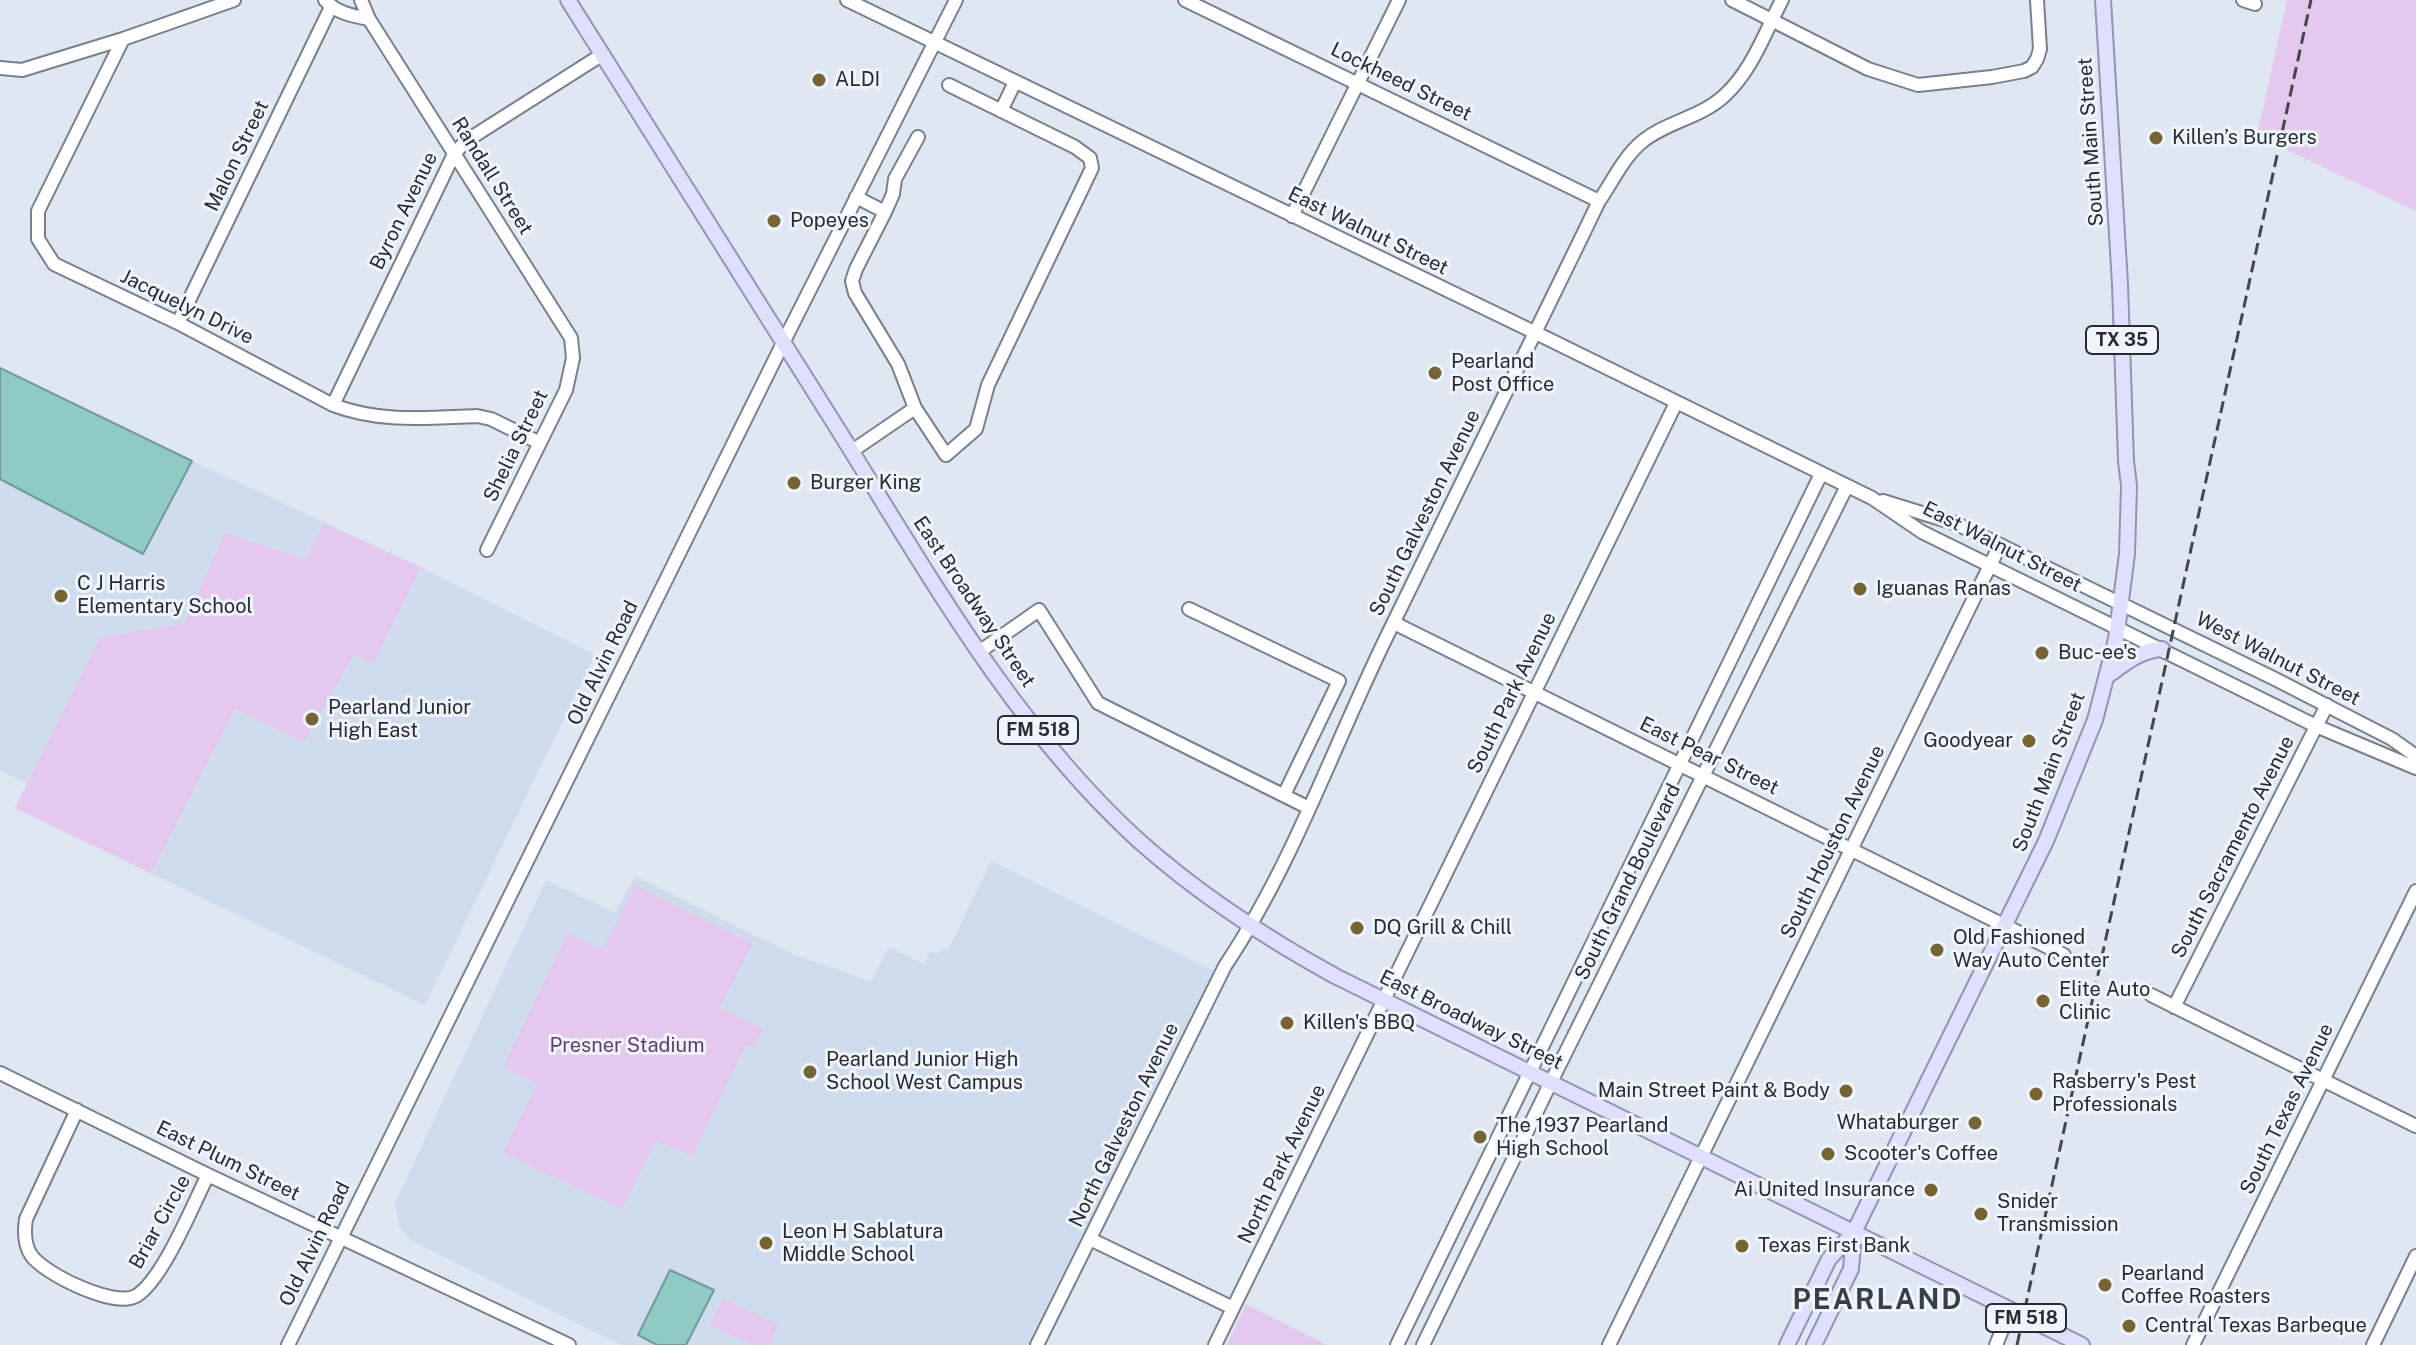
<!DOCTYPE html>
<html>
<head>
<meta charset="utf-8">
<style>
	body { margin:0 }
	canvas { display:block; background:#dfe8f2 }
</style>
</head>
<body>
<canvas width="2416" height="1345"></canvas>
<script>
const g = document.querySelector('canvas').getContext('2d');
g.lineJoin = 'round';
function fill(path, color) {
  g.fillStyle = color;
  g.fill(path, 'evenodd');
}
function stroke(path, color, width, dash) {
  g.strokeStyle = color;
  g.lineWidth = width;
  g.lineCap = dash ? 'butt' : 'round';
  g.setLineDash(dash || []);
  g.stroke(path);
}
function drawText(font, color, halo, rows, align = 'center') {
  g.font = font + ' "Public Sans",sans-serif';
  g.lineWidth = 6;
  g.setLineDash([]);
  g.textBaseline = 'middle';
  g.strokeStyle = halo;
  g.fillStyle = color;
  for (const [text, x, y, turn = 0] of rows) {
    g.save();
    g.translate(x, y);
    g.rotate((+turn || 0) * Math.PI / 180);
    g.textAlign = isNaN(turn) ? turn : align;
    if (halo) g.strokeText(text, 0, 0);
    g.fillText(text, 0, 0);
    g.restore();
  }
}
fill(new Path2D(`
	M192,461L421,567L595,655L425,1005L15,808L27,784L0,770V479L143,554Z
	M991,861L1214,971L1028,1345H621L412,1241L399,1226L395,1203L546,880L615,913L635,876L786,951L871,982L889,947L924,964L930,951L938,954L942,949L948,950Z`), '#cfdced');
fill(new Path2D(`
	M2287,0H2416V211L2257,136Z
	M324,524L421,567L373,664L354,654L304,742L235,709L151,873L15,808L100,638L185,623L225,533L306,559Z
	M635,885L753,943L720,1007L763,1029L753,1048L746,1045L692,1156L656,1140L622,1209L503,1153L537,1084L503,1067L568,933L603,950Z
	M723,1298L778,1325L769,1345H752L710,1325Z
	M1246,1304L1327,1345H1227Z`), '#e4c8ed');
const water = new Path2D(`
	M0,368L192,461L143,554L0,479Z
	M670,1270L714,1290L686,1345H657L638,1335Z`);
fill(water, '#8fcbc4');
stroke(water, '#709b97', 2);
const minor = new Path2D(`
	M325,0C336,13 353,16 369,19L571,338L573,358L566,390L487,550
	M361,0L369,19
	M847,0L1536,333L1872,498L1922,532L2316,726L2416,768
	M1185,0L1599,201
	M1732,0L1868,69L1918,85L1992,77L2024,71L2032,67L2037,59L2040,49L2037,0
	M2243,0L2255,4
	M123,39L38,211V239L54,264L178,323L333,405C380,423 428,418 477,416L491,419L540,443
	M0,68L22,70L123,39L234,0
	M1001,111L1015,82
	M856,197L885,212L856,269L852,281L855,293L898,364L915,408
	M885,212L893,194L895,179L918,137
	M1292,216L1399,0
	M178,323L331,7
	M333,405L454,154L466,141L603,54
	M852,451L915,408L946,455L976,429L988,385L1092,168L1090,158L1075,147L949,85
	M1883,501L1957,524L2273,678L2392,739L2416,756
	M1189,609L1339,681L1284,795
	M1394,623L2064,955
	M979,652L1039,610L1098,703L1309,808
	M2151,995L2416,1126
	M2174,1007L2327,705
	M0,1073L208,1175L569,1345
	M77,1110L26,1219C24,1232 24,1244 31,1255C44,1274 114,1308 136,1296C163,1280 193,1204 208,1175
	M1090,1239L1233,1308
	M288,1345L783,343L956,0
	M1037,1345L1225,966C1293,864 1333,747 1386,638C1457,492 1529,347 1599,201C1613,181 1624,156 1643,141C1668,121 1700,118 1724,96C1752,71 1765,32 1782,0
	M1215,1345L1676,403
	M1397,1345L1821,474
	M1423,1345L1551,1082L1847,486
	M1609,1345L2000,545
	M1996,1345L2010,1310
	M2193,1345L2416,891
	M2373,1345L2416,1256`);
const major = new Path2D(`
	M568,0C657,141 745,282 834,423C925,568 1010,723 1138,840C1197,893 1266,938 1335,976L2082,1345
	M2106,677C2123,665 2140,650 2162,649
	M1787,1345L1829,1259L1854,1232L2046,841L2095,720L2116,639L2127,554L2129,486L2126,461L2120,284L2103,0
	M1814,1345L1851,1269L1854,1232`);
stroke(minor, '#788089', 16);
stroke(major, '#9293b5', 18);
stroke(minor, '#fff', 12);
stroke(major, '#e0e0fe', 14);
stroke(new Path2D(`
	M2017,1345L2311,0`), '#44474c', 3, [12, 6]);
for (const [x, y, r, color] of [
	[819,80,8,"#766432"],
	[2156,138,8,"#766432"],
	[774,221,8,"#766432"],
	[1435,373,8,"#766432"],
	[794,483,8,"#766432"],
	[1860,589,8,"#766432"],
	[61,596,8,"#766432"],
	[2042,653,8,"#766432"],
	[312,719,8,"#766432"],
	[2029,741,8,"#766432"],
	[1357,928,8,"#766432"],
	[1937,950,8,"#766432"],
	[2043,1001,8,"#766432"],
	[1287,1023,8,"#766432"],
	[810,1072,8,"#766432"],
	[1846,1091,8,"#766432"],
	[2036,1094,8,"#766432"],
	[1975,1123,8,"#766432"],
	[1480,1137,8,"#766432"],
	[1828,1154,8,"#766432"],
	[1931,1190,8,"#766432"],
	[1981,1214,8,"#766432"],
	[766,1243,8,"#766432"],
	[1742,1246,8,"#766432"],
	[2105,1285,8,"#766432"],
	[2129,1326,8,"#766432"]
]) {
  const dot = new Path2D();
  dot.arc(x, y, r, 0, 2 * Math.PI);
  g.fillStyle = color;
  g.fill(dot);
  stroke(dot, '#eef5fd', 3);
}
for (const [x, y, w] of [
	[2122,340,72],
	[1038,730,80],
	[2026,1318,80]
]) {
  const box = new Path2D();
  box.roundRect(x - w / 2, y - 14, w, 28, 6);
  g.fillStyle = '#eef5fd';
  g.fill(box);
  stroke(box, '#282b2f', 2);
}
drawText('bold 18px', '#282b2f', null, [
	["TX 35",2122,340],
	["FM 518",1038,730],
	["FM 518",2026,1318]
]);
drawText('20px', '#282b2f', '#eef5fd', [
	["ALDI",835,80],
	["Killen’s Burgers",2172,138],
	["Popeyes",790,221],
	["Pearland",1451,362],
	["Post Office",1451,385],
	["Burger King",810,483],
	["C J Harris",77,584],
	["Elementary School",77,607],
	["Iguanas Ranas",1876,589],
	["Buc-ee's",2058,653],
	["Pearland Junior",328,708],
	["High East",328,731],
	["Goodyear",2013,741,"right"],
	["DQ Grill & Chill",1373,928],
	["Old Fashioned",1953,938],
	["Way Auto Center",1953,961],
	["Elite Auto",2059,990],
	["Clinic",2059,1013],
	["Killen's BBQ",1303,1023],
	["Pearland Junior High",826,1060],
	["School West Campus",826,1083],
	["Rasberry's Pest",2052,1082],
	["Professionals",2052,1105],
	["Main Street Paint & Body",1830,1091,"right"],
	["Whataburger",1959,1123,"right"],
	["The 1937 Pearland",1496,1126],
	["High School",1496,1149],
	["Scooter's Coffee",1844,1154],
	["Ai United Insurance",1915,1190,"right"],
	["Snider",1997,1202],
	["Transmission",1997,1225],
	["Leon H Sablatura",782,1232],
	["Middle School",782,1255],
	["Texas First Bank",1758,1246],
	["Pearland",2121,1274],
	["Coffee Roasters",2121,1297],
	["Central Texas Barbeque",2145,1326]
], 'left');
drawText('20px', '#282b2f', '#eef5fd', [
	["Lockheed Street",1401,82,26],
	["South Main Street",2091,142,-94],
	["Malon Street",237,156,-64],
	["Randall Street",492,176,58],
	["Byron Avenue",404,211,-64],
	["East Walnut Street",1368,231,26],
	["Jacquelyn Drive",187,307,26],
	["Shelia Street",516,446,-64],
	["South Galveston Avenue",1425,513,-64],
	["East Walnut Street",2002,547,27],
	["East Broadway Street",974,602,56],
	["West Walnut Street",2278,659,27],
	["Old Alvin Road",603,663,-64],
	["South Park Avenue",1512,693,-64],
	["East Pear Street",1709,756,26],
	["South Main Street",2049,772,-69],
	["South Houston Avenue",1833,842,-64],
	["South Sacramento Avenue",2233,847,-63],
	["South Grand Boulevard",1628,882,-64],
	["East Broadway Street",1471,1020,26],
	["South Texas Avenue",2287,1109,-64],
	["North Galveston Avenue",1124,1125,-64],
	["East Plum Street",228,1161,26],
	["North Park Avenue",1282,1164,-64],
	["Briar Circle",160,1222,-61],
	["Old Alvin Road",315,1244,-64]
]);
drawText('20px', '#643e70', '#eef5fd', [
	["Presner Stadium",627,1046]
]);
g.letterSpacing = '2px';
drawText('bold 28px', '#383f47', '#eef5fd', [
	["PEARLAND",1878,1300]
]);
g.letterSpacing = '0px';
</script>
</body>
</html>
